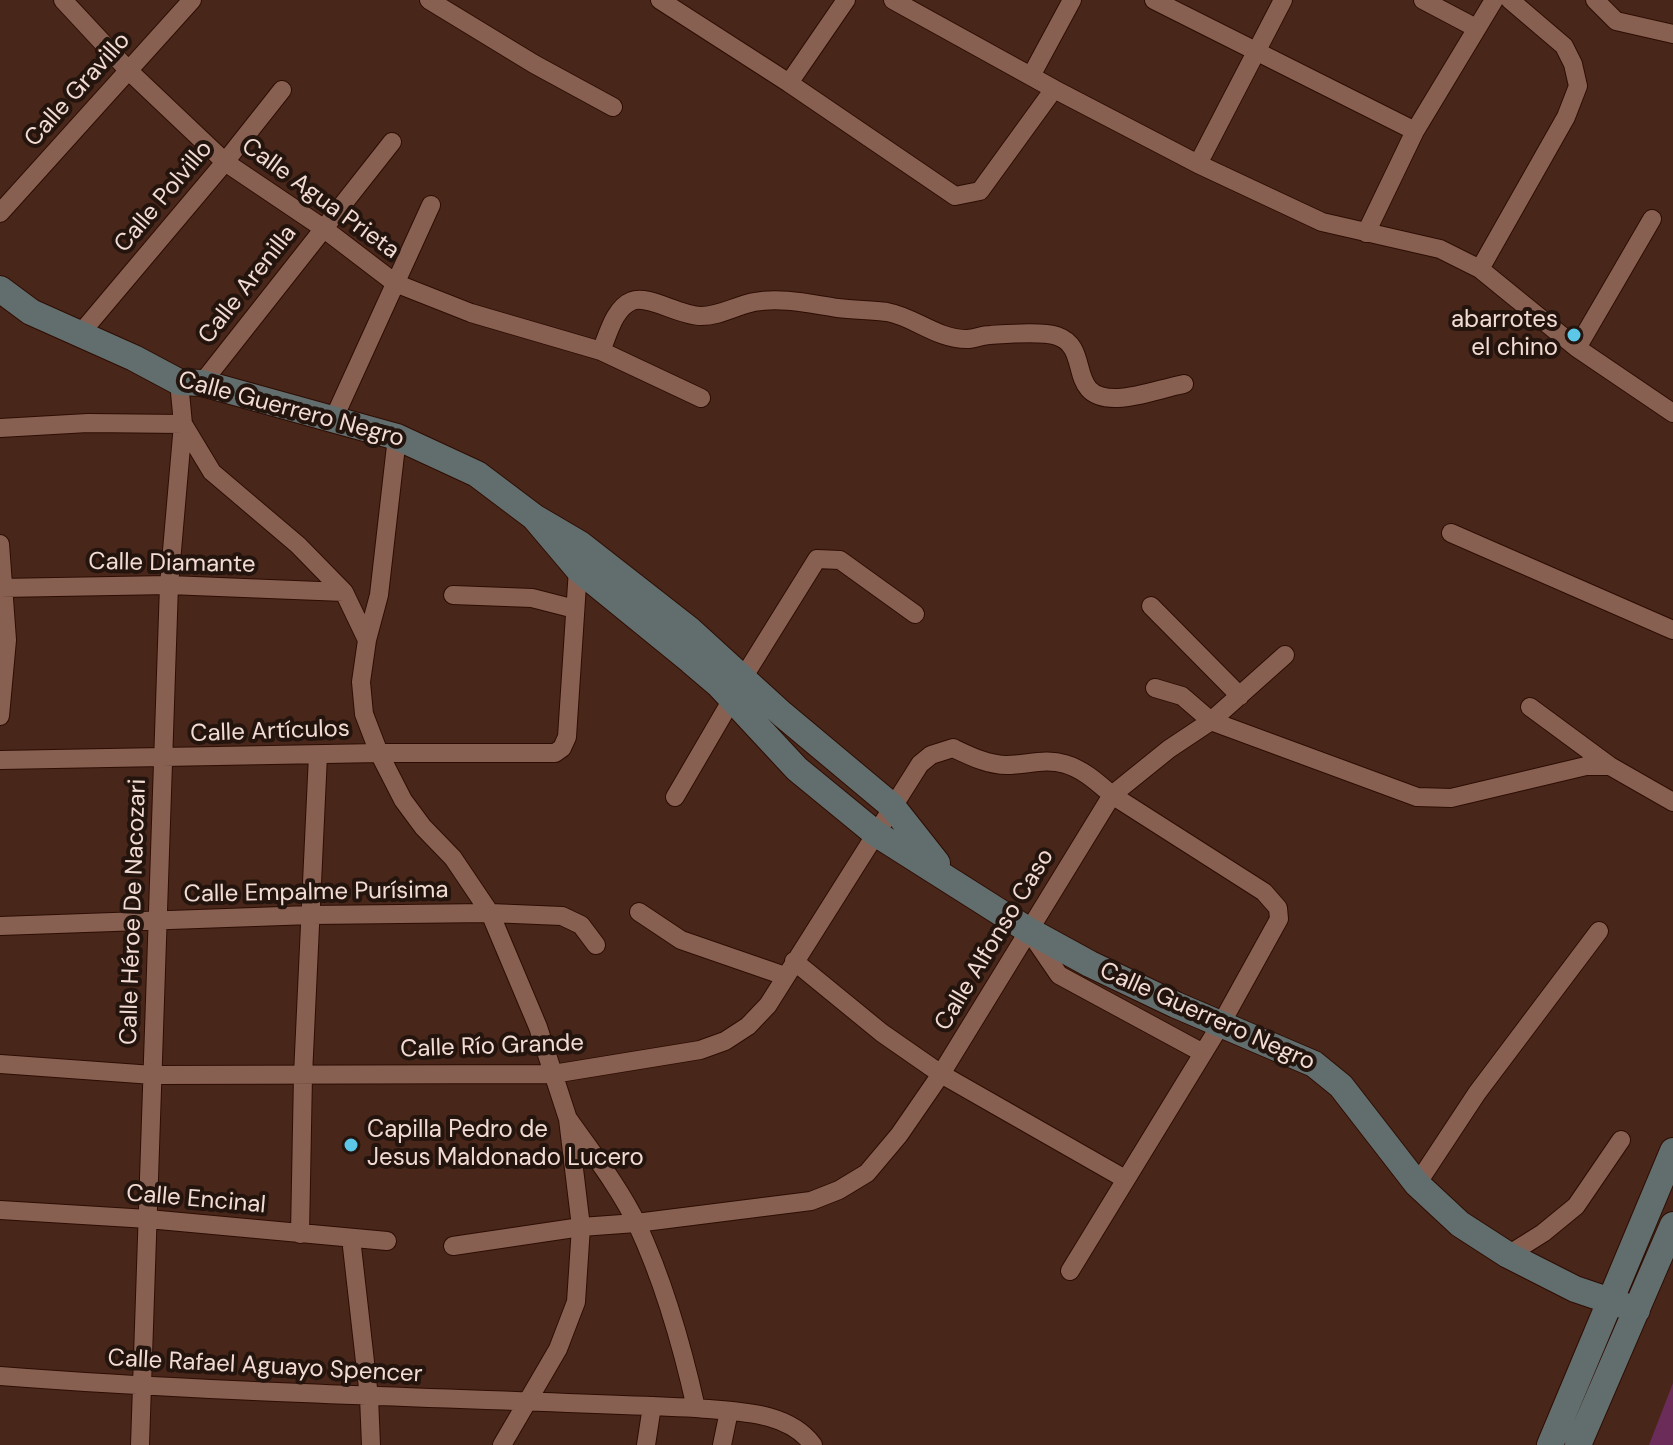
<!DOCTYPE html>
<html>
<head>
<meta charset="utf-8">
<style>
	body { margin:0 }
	canvas { display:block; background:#482619 }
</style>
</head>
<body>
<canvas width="1673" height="1445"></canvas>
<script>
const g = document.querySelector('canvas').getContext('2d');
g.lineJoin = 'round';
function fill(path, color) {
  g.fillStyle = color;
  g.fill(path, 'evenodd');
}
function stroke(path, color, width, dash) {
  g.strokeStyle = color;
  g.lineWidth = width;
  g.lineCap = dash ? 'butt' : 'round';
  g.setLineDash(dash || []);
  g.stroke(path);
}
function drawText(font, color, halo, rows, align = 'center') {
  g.font = font + ' "DM Sans",sans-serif';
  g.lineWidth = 8;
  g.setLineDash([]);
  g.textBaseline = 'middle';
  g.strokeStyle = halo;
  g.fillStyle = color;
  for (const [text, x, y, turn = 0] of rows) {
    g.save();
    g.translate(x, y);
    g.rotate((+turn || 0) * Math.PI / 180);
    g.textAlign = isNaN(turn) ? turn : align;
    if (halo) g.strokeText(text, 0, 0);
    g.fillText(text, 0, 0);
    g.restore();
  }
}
fill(new Path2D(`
	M1673,1383V1445H1649Z`), '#6c2c5a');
const street = new Path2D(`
	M63,0L129,71L225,162L323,228L395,283L471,313L601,351L701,398
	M429,0L534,64L613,107
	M660,0L789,83L955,196L980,191L1054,89
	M893,0L1054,89L1198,164L1322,222L1440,249L1480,269L1577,348L1673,413
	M1154,0L1415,131
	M1423,0L1476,28
	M1595,0L1616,21L1673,34
	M1031,76L1072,0
	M789,83L846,0
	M1198,164L1283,0
	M0,213L192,0
	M1366,233L1415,131L1494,0
	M1480,269L1566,117L1578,86L1573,64L1564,46L1510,0
	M80,334L225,162L282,90
	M1577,348L1652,219
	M601,351C608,335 614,308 632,301C648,294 679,316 701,316C720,316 735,306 754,302C782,297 810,304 838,308C854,310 871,310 887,312C915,317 936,339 967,339C975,339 982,335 990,335C1007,334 1042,331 1057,336C1093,348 1064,400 1118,398C1140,397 1163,388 1184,384
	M202,383L392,142
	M334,418L431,205
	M183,424L212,472L298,545L344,592L367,640L361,682L364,714L379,753L403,800L423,827L453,858L490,913L538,1027L568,1119L581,1227L576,1302L558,1349L502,1445
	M0,428L88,423L183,424
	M1451,533L1673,630
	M0,544L7,640L0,716
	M0,588L169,585L344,592
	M453,595L532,598L575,609
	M1151,606L1240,696
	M367,640L379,595L397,437
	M743,678L817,559L840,560L915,614
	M1155,688L1182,696L1211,721L1285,655
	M1530,707L1610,766
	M0,760L379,753H555L562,748L567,737L578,569
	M675,797L731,701
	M639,912L681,940L785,976
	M0,926L311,915L490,913L562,916L581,925L596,945
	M1031,934L1059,975L1203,1053
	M794,961L882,1033L941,1074L1125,1179
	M0,1064L153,1075L553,1074L700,1050L725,1041L748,1026L768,1005L920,764L931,755L953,748C970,756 988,765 1007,765C1027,765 1045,758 1065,764C1083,769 1098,783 1112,795L1264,892L1278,908L1279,919L1221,1024L1070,1271
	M569,1120C593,1154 619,1187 637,1224C664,1282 682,1345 696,1408
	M1417,1184L1477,1093L1599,931
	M0,1210L148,1219L387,1241
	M300,1234L303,1075L318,755
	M351,1238L369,1397L371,1445
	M453,1246L581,1227L636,1223L811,1201L839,1190L867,1173L899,1135L941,1074L1112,795L1169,749L1211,721L1417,797L1451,798L1586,766H1610L1673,802
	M1508,1255L1543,1233L1576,1206L1621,1140
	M0,1376C232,1394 464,1398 696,1408C736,1412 787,1410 813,1445
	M140,1445L169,585L183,424L179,382
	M646,1445L652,1406
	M722,1445L729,1411`);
const secondary = new Path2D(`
	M0,289L31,312L134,358L179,382L202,383L397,437L477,474L534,517L580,544L690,630L782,714L892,806L937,863
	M534,517L578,569L691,661L718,684L797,769L875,833L1028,930L1090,964L1176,1005L1314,1064L1341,1086L1417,1184L1460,1224L1508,1255L1575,1289L1637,1310
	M1550,1445L1673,1151
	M1578,1445L1673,1225`);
stroke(street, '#2d0d03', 20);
stroke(secondary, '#2d0d03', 28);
stroke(street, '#886052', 18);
stroke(secondary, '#626e6e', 26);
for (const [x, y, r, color] of [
	[1574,335,8,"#5cc7e7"],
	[351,1145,8,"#5cc7e7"]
]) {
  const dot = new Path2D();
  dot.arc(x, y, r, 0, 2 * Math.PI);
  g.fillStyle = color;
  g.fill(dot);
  stroke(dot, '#23140e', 3);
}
drawText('24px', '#f2dbd3', '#23140e', [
	["Calle Gravillo",78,90,-48],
	["Calle Polvillo",164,197,-50],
	["Calle Agua Prieta",320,199,36],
	["Calle Arenilla",248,285,-52],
	["Calle Guerrero Negro",291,410,15],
	["Calle Diamante",172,564,1],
	["Calle Artículos",270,732,-2],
	["Calle Empalme Purísima",316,893,-1],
	["Calle Héroe De Nacozari",134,912,-88],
	["Calle Alfonso Caso",995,940,-59],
	["Calle Guerrero Negro",1207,1017,24],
	["Calle Río Grande",492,1047,-2],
	["Calle Encinal",196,1200,5],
	["Calle Rafael Aguayo Spencer",265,1367,3]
]);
drawText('24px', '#f2dbd3', '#23140e', [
	["abarrotes",1558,321],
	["el chino",1558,349],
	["Capilla Pedro de",367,1131,"left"],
	["Jesus Maldonado Lucero",367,1159,"left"]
], 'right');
</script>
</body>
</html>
